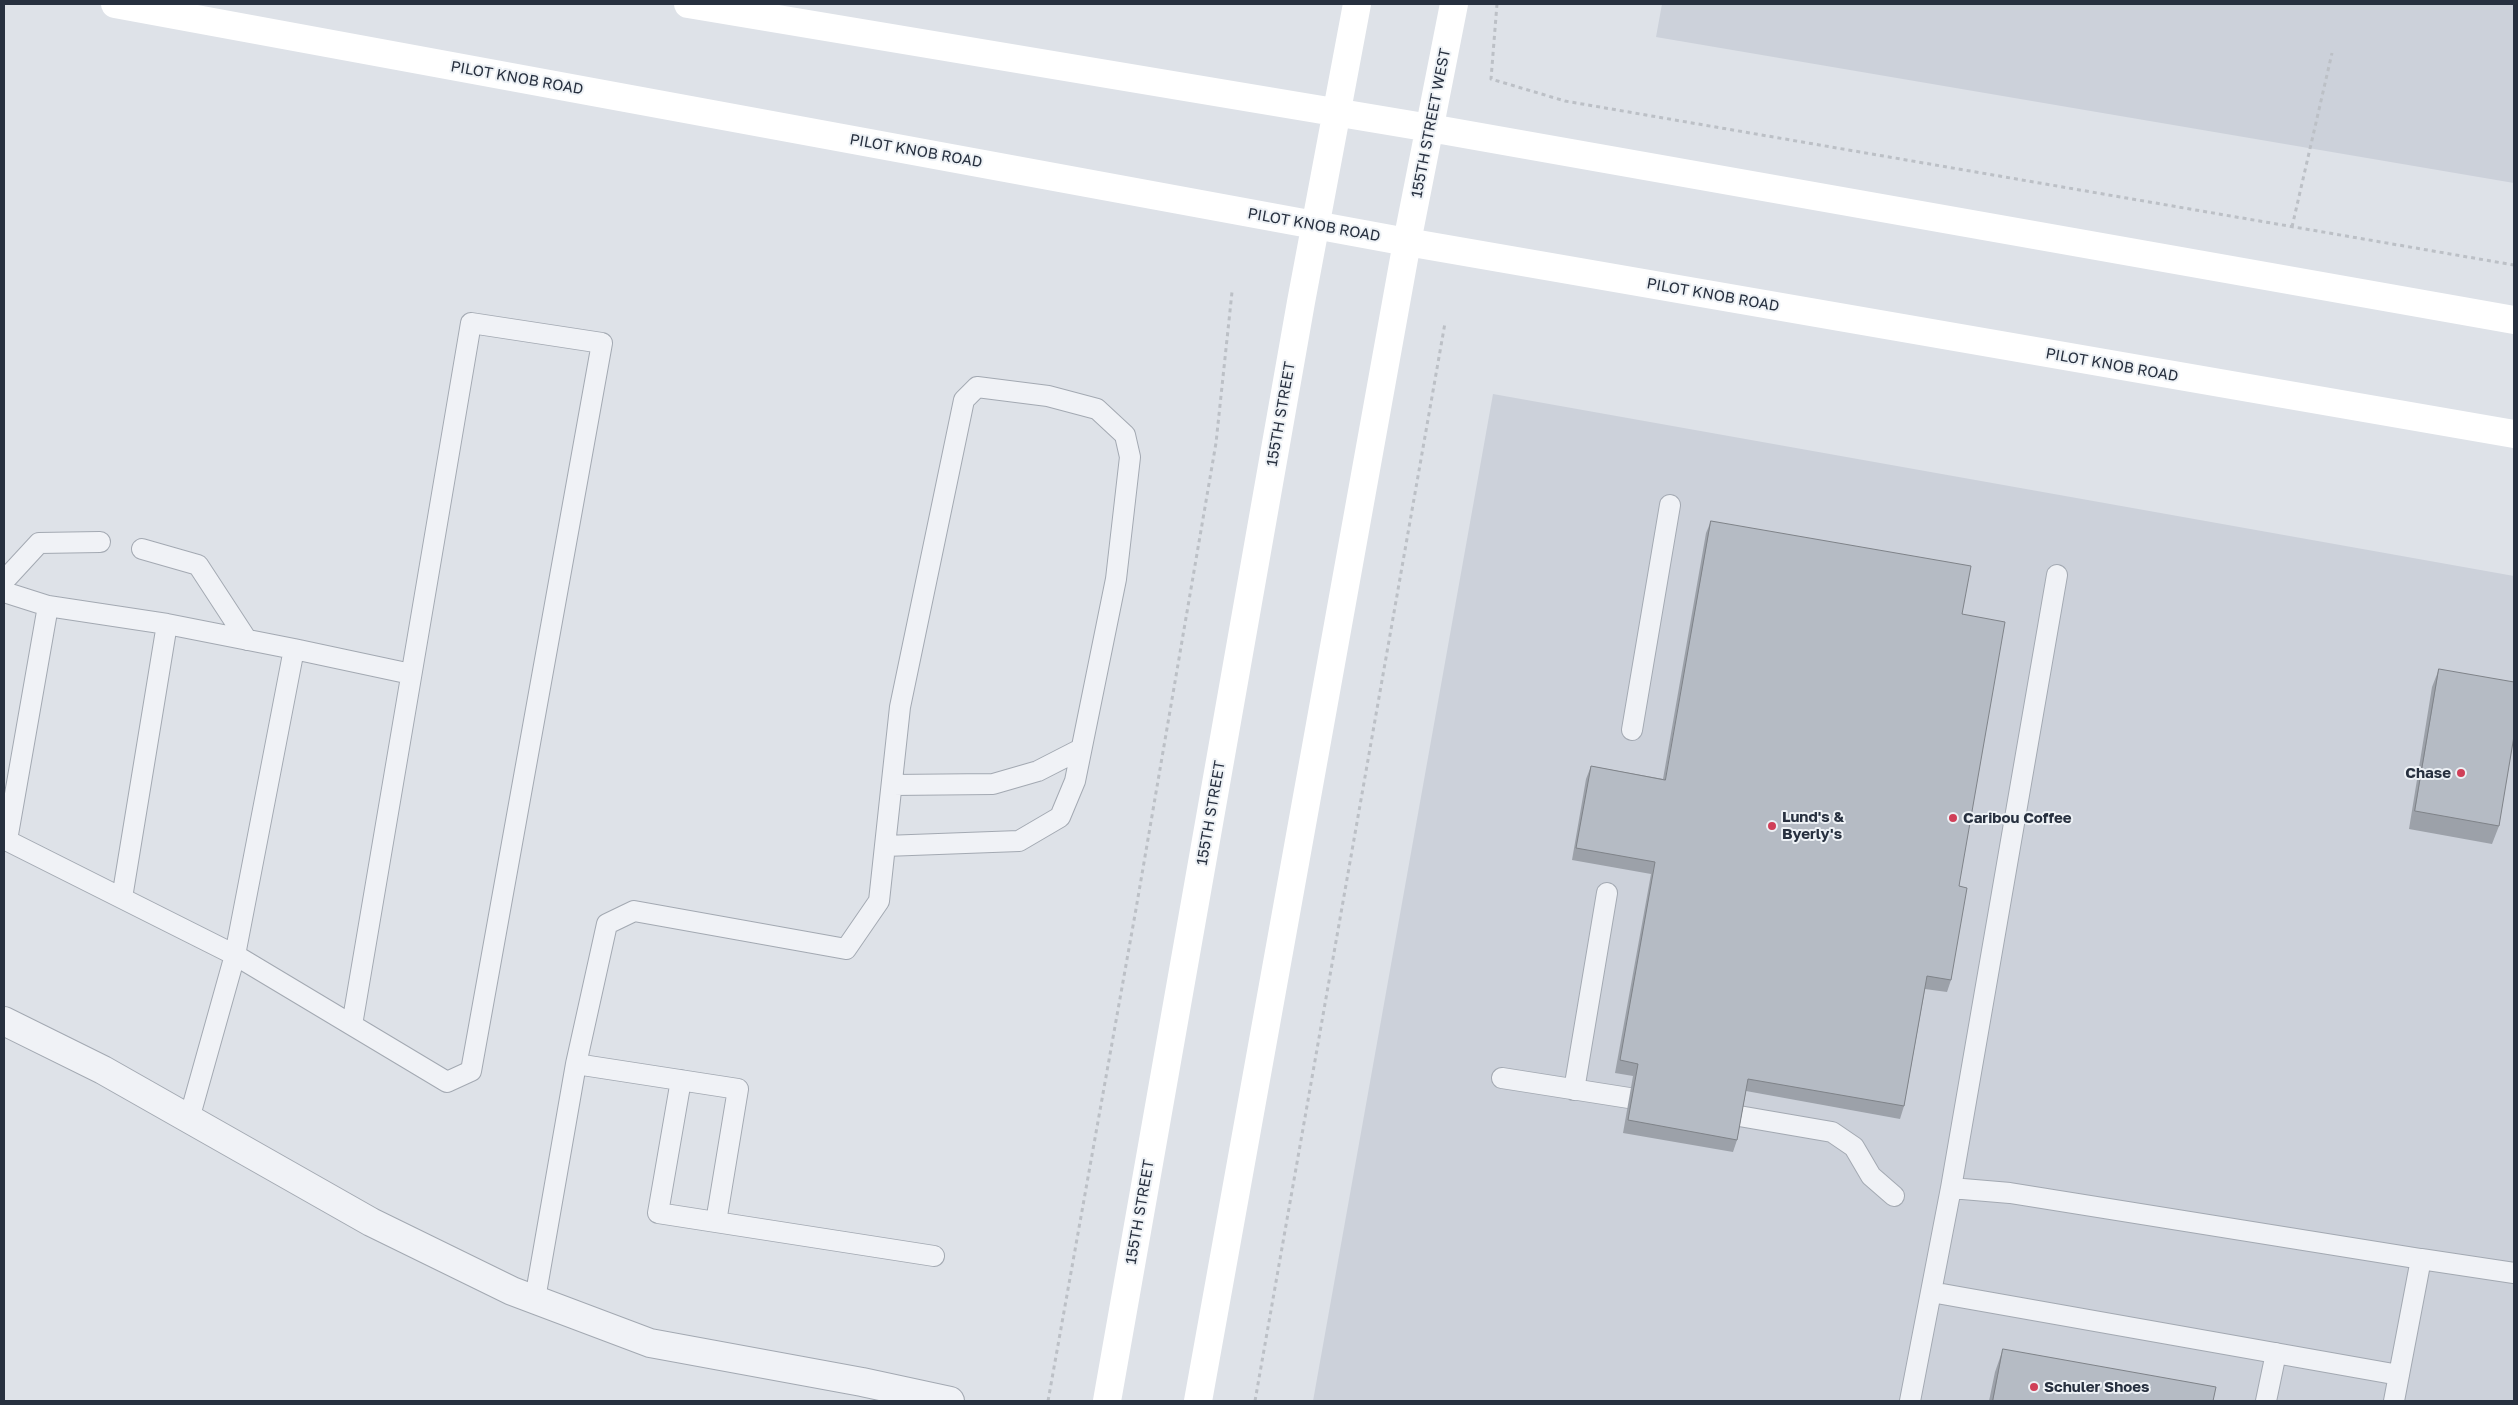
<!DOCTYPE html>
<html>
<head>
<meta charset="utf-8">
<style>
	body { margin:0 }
	#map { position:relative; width:2518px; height:1405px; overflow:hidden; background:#dee2e8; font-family:"Golos Text",sans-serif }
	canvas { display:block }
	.frame { position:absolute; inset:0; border:5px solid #27303f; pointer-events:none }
</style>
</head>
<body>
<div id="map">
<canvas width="2518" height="1405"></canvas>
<div class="frame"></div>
</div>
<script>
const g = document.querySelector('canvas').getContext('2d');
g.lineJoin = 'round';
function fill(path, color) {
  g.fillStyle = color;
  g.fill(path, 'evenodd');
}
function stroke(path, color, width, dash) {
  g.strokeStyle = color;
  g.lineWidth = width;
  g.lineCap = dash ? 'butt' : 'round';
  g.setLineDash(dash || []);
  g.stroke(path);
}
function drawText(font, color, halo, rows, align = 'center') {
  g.font = font + ' "Golos Text",sans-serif';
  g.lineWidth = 4;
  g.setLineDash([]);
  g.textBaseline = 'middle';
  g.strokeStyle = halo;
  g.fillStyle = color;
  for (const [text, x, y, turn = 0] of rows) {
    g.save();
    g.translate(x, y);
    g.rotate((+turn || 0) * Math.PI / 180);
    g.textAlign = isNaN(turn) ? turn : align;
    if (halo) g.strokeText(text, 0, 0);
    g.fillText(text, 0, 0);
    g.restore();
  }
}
fill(new Path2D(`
	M1662,4H2514V183L1656,37Z
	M1493,394L2514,576V1401H1313Z`), '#ccd1da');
const lane = new Path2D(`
	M142,549L198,565L247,640
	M4,581L39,543L100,542
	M4,592L48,606L167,624L294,649L235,955L447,1082L471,1071L602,343L471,323L352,1025
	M294,649L411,674
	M1632,730L1670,505
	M892,785L993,784L1038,771L1081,749
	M4,839L235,955L189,1119
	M7,840L48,606
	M122,898L167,624
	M576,1064L607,924L634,911L846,949L879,901L900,707L964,400L977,387L1048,396L1097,409L1125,435L1130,457L1116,579L1075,781L1060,817L1019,841L885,846
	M1502,1078L1629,1098
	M681,1080L658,1213L934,1256
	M1574,1090L1607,893
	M1739,1116L1832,1132L1854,1147L1871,1176L1894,1196
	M1951,1188L2057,575
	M1931,1292L2399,1375
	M535,1299L576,1064L738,1089L716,1222
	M1910,1401L1951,1188L2010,1193L2421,1259
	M2266,1401L2276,1353
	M2394,1401L2421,1259L2514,1273`);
const street = new Path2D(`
	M4,1021L103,1070L371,1222L512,1291L650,1343L862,1382L950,1401`);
stroke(lane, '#a3a9b2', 22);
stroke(street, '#a3a9b2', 30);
stroke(new Path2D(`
	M1497,4L1491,79L1565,101L2514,265
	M2292,227L2332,53
	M1048,1401L1136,909L1216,443L1232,292
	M1255,1401L1445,323`), '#bcc0c6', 3, [4, 4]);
stroke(lane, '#f0f2f6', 20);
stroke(street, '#f0f2f6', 28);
stroke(new Path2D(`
	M115,4L1407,242L2514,434
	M688,4L1430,128L2514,320
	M1107,1401L1301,302L1357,4
	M1198,1401L1407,242L1454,4`), '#fff', 28);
fill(new Path2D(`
	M1711,521L1962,614L1959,886L1951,980L1947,992L1925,989L1904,1106L1900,1119L1746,1091L1737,1140L1733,1152L1623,1133L1633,1076L1615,1073L1651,874L1572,860L1586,779L1591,766L1663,779L1706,533Z
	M2439,669L2499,826L2492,844L2409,829L2432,687Z
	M2003,1349L2213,1401H1989L1995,1372Z`), '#9ca1a9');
const building = new Path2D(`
	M1711,521L1971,566L1962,614L2005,622L1959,886L1967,888L1951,980L1927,976L1904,1106L1748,1079L1737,1140L1628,1120L1638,1064L1620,1060L1655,862L1576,848L1591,766L1665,780Z
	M2439,669L2514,682V736L2499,826L2415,811Z
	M2003,1349L2216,1387L2213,1401H1993Z`);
fill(building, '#b5bbc4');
stroke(building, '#7f8389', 1);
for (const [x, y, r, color] of [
	[2461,773,5,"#d03f58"],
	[1953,818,5,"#d03f58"],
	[1772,826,5,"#d03f58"],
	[2034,1387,5,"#d03f58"]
]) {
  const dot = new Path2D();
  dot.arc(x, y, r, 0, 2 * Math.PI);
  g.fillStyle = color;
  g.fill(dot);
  stroke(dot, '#edf1f5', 2);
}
drawText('15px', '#27303f', '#edf1f5', [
	["PILOT KNOB ROAD",517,78,10],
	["155TH STREET WEST",1431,123,-79],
	["PILOT KNOB ROAD",916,151,10],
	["PILOT KNOB ROAD",1314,225,10],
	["PILOT KNOB ROAD",1713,295,10],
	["PILOT KNOB ROAD",2112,365,10],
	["155TH STREET",1281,414,-80],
	["155TH STREET",1211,813,-80],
	["155TH STREET",1140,1212,-80]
]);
drawText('bold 15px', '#27303f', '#edf1f5', [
	["Chase",2451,773,"right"],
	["Lund's &",1782,817],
	["Byerly's",1782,834],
	["Caribou Coffee",1963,818],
	["Schuler Shoes",2044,1387]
], 'left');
</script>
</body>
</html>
